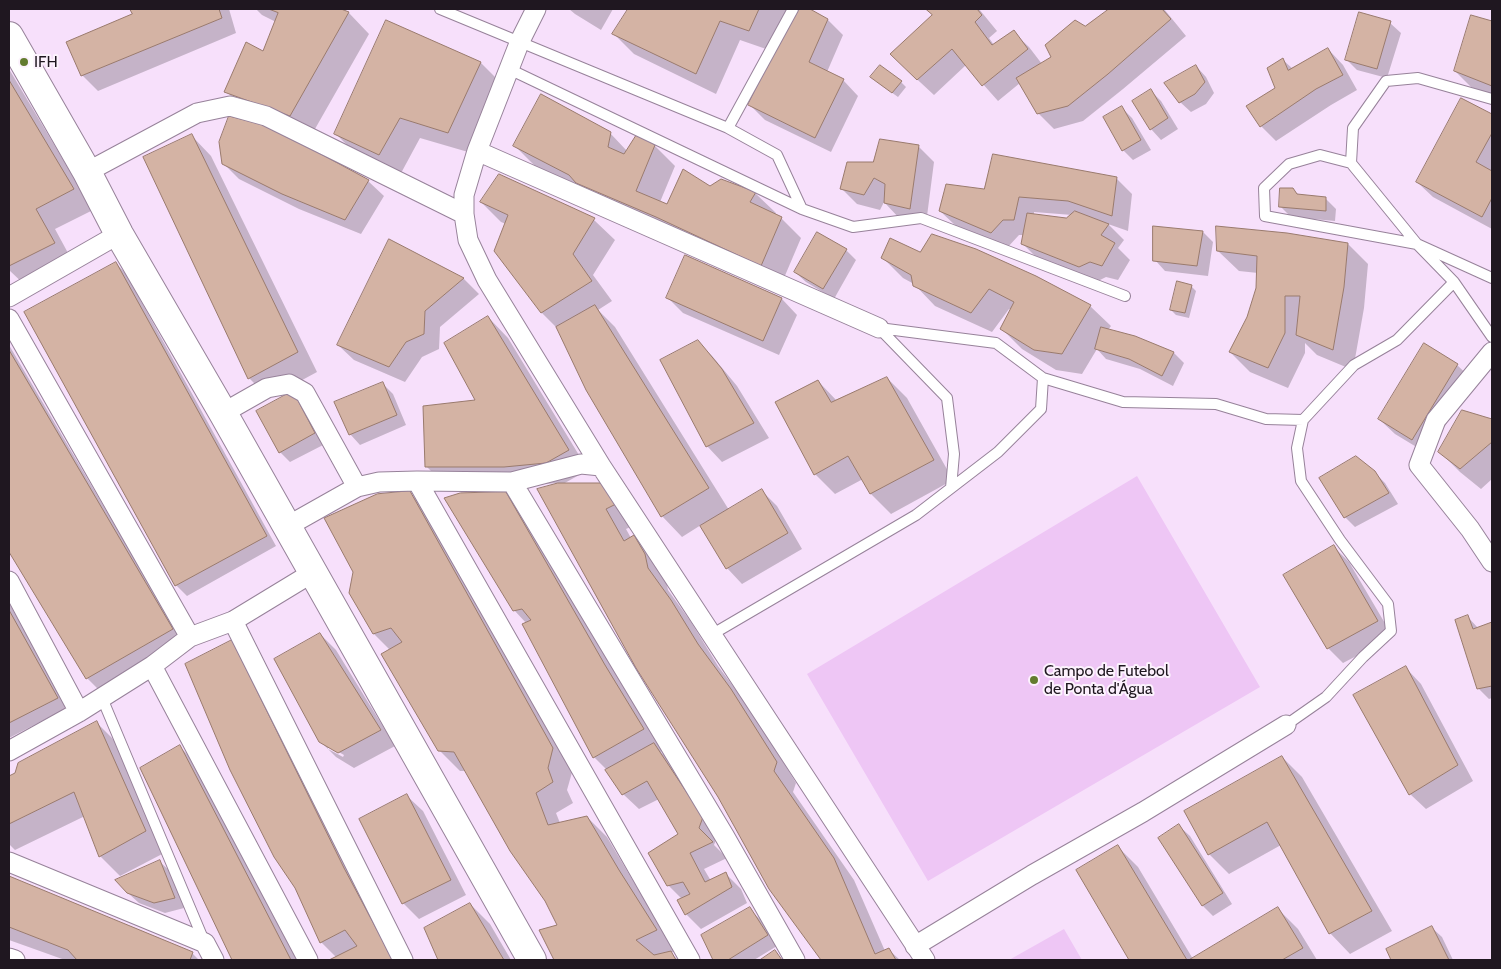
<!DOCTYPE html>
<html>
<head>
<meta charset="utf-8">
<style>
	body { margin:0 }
	#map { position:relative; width:1501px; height:969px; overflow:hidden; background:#f7e0fb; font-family:Cabin,sans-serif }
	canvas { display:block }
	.frame { position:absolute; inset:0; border:10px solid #1f1720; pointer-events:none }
</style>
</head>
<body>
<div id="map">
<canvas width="1501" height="969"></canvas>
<div class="frame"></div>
</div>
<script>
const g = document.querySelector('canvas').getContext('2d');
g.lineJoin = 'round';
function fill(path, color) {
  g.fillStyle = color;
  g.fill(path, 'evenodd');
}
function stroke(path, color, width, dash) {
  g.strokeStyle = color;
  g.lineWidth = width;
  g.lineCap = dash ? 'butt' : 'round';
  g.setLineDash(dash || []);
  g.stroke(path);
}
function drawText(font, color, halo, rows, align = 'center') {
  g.font = font + ' Cabin,sans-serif';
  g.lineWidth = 4;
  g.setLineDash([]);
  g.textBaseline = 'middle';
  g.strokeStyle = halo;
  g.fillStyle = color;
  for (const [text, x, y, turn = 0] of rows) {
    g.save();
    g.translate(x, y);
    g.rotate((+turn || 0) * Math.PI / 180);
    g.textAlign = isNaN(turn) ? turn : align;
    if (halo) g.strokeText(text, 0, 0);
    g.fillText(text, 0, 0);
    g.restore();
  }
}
fill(new Path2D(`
	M1137,476L1260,687L928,881L807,674Z
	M1064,929L1082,960H1009Z`), '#eec6f5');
fill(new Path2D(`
	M131,9H229L236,33L98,91L82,75L133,15Z
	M256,9H338L349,13L369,34L311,136L246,111L226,91L264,53L276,22L262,15Z
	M569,9H613L601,30L575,14Z
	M629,9H790L769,50L740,40L716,94L634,54L614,34Z
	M798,9H808L828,20L843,35L827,72L843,80L858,96L831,152L765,120L750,105Z
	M928,9H979L997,31L989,38L994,45L1013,32L1029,47L1042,64L1053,57L1085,27L1111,9H1164L1186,36L1123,89L1083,121L1054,129L1038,113L1020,83L998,101L966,65L934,95L907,70L933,16Z
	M1472,16L1492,23V95L1471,87L1455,71Z
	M386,22L481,63L501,83L468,152L420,138L400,175L356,154L336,134Z
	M1390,23L1401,33L1387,78L1357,70L1347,60Z
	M1328,49L1343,65L1357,90L1331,105L1276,141L1261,126L1276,88L1283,60L1293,69Z
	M1196,66L1206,77L1214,93L1206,104L1191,112L1180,102Z
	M9,69L93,210L55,229L74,264L27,287L9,270Z
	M877,82H901L906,87L898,97Z
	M1151,91L1161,101L1178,129L1161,140L1151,129Z
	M1462,99L1492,115V229L1433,197L1417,182Z
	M1122,108L1132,118L1151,150L1133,160L1123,150Z
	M610,133L627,151L655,146L675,166L660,202L668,206L710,187L721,180L755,193L776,213L775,215L781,218L801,238L781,285L590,195L535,166L515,146Z
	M191,135L211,156L317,372L269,398L249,378Z
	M918,146L934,162L926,224L900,219L884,202L880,210L857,204L841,188L874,163Z
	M223,163L368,181L384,196L361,234L299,209L239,179Z
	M499,175L594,220L615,240L593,275L612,301L598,310L615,327L729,510L762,491L777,506L802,549L742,584L727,568L701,525L682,537L662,516L587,390L557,328L542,313L495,250L506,224L501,222L481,202Z
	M1117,179L1132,194L1128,231L1108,224L1124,240L1118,248L1130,260L1118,280L1106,277L1096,282L1038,259L1022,243L1024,235H1019L1007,248L956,226L940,211L985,191ZM1034,212L1072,215L1066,219L1034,215Z
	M1292,189L1299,195L1325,198L1336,209L1335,221L1291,217L1280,206Z
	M1203,232L1213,242L1208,276L1165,271L1155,260Z
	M389,240L464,279L479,294L440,327L439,349L422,357L405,382L354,360L338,345Z
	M1348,244L1368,264L1364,308L1353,370L1317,355L1305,343V353L1288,388L1250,372L1230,352L1248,318L1257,288L1258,273L1239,271L1218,251Z
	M846,250L856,260L834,299L806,282L795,272Z
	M921,253L1090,306L1111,326L1108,330L1135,337L1174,353L1184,363L1173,386L1140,369L1106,359L1097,349L1082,374L1056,370L1022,349L1002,329L1012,310L1009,309L992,332L935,306L914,284L903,278L883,258Z
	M686,257L782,299L797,315L779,355L683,313L667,297Z
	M116,263L126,274L276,546L187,596L176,585Z
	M1191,286L1196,291L1189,318L1176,315L1171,310Z
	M488,317L508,338L588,470L563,484H602L635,525L626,529L631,538L634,536L654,556L665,575L668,590L691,622L718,666L751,710L796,783L793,792L854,880L885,951L889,950L900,960H823L770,888L556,483L525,486L447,487L427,467L477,401Z
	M698,342L713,357L737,386L769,438L722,462L707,446Z
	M9,345L182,640L98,689L87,678L9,549Z
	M1457,365L1473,380L1428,454L1395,434L1379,419Z
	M887,378L907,398L953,480L891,514L871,494L863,479L835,494L815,474L818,381L837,401Z
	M382,383L393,394L406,425L360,445L350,434Z
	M292,393L303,403L325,444L290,462L280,452Z
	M1463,411L1492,420V479L1481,489L1460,472L1440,452Z
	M1374,472L1385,483L1398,504L1355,527L1345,517Z
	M410,493L430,513L573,769L567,790L573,803L556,813L560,823L587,817L607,837L639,891L676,950L671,953L678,960H556L540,931L558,926L546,900L466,771H460L439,750L390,650L374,634Z
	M506,494L526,514L664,750L661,752L669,760L718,834L714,845L727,858L704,869L711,881L726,874L741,889L747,903L701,929L686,914L682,899L668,885L679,835L659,799L639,809L623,794L607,770L594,757L527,624L514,610Z
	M1334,547L1349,562L1393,637L1343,663L1328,648Z
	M9,603L67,708L9,738Z
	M1467,616L1478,628L1492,623V698L1489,699L1478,688Z
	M320,634L336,650L395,746L354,768L336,757L320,741ZM328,746L344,755L343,757L328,749Z
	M232,642L252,662L401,960H331L336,957L321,942Z
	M1406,668L1421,684L1473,781L1426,809L1410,794Z
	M97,723L117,743L166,852L120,876L100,856L85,816L15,850L9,844V777L17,774Z
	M180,747L200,767L300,960H234L142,768Z
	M1282,757L1302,777L1392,931L1350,954L1330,933L1281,845L1229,874L1209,854Z
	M407,796L423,811L466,895L419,919L403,903L360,819Z
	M1179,826L1190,836L1232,904L1213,916L1203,906L1160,838Z
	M1118,847L1138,867L1193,959L1278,909L1298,929L1317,960H1131L1077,871Z
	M160,862L171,872L184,908L165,913L139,903L128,893Z
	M9,877L193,954L199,960H65L9,940Z
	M470,904L490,924L511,960H439L425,928Z
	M749,909L760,919L777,946L754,960H714L703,936Z
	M1431,927L1442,937L1453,960H1393L1387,950Z`), '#0003');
const building = new Path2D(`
	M130,9H219L222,18L81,76L66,42L132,14Z
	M269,9H341L349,12L290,116L224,92L246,42L263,51L278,13Z
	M628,9H759L749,31L720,21L696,74L612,34Z
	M796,9H810L828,19L809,62L844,79L815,138L748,105Z
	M926,9H977L982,15L975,22L992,45L1014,30L1028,49L982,86L952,49L917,80L890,54L932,15Z
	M1109,9H1162L1171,19L1108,74L1068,106L1037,114L1016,78L1051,57L1045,45L1075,20L1085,26Z
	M1359,12L1391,21L1377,69L1345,60Z
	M1471,15L1492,21V86L1454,71Z
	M386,20L481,62L448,133L400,118L379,155L334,134Z
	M1328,48L1343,75L1316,89L1260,127L1246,106L1275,88L1267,68L1283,58L1288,70Z
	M880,65L902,81L892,93L870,77Z
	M1196,65L1205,82L1195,94L1179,103L1164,83Z
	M9,80L74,189L36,209L55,243L9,266Z
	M1151,89L1168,118L1150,130L1132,101Z
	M541,94L611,132L608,147L624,154L638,132L655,145L636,191L667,204L683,169L710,186L721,179L756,192L750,202L782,217L761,266L656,217L576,183L569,175L513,146Z
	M1461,98L1492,114V133L1476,162L1492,171V198L1482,217L1416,182Z
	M1122,106L1141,140L1122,151L1103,117Z
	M229,116L269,126L369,180L345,220L282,194L222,164L219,142Z
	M192,134L298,352L248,379L143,157Z
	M880,139L919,145L910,209L884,203L885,184L874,178L864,195L840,189L847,162H873Z
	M993,154L1117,177L1112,216L1068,201L1019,197L1014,220H1003L991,233L939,211L946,184L984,189Z
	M499,174L595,218L573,254L592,281L541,313L494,251L508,215L480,202Z
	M1280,188H1293L1297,194L1326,197V211L1279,207Z
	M1075,211L1109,224L1101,235L1115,243L1102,266L1090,262L1079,267L1021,244L1027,213L1066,218Z
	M1153,226L1203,231L1197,266L1153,261Z
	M1216,226L1287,233L1348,243L1344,287L1333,350L1296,335L1300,296H1285V333L1268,368L1229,352L1247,317L1256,288L1257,256L1217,251Z
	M817,232L847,249L823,289L794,272Z
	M932,234L976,249L1036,276L1091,305L1062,354L1034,350L1000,329L1014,302L989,289L971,313L913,286L911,275L881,258L890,238L920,252Z
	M389,239L464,278L425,311L424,334L406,342L389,367L337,345Z
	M685,255L782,298L763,341L666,298Z
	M116,262L267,536L175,586L24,312Z
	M1177,281L1192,285L1185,313L1170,310Z
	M595,305L709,488L661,517L586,390L556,327Z
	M488,316L569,450L546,463L504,467H425L423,406L475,400L444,343Z
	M1101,327L1135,336L1174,352L1162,376L1129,359L1095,349Z
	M698,340L722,369L754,423L706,447L660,360Z
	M1424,343L1458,364L1412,440L1378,419Z
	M9,350L173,629L86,679L9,552Z
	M887,377L934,460L870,494L848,456L814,475L775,402L818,380L831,402Z
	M383,382L397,415L349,435L334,402Z
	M293,391L315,433L279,453L256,411Z
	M1462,410L1492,419V442L1460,469L1438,452Z
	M1356,456L1375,471L1389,493L1344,518L1319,478Z
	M558,483H603L616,504L606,509L624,541L634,535L645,554L648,568L671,600L698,644L731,689L777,762L774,771L834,858L875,954L889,948L896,960H821L769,889L718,797L636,668L537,489Z
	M762,489L788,533L726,569L700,526Z
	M410,491L553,748L548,768L553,782L536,793L548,825L587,816L619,870L657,930L636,940L654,955L671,951L676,960H554L539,930L557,925L545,901L510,851L454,752L438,751L381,654L402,642L391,628L373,634L349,593L353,572L324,518L377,494Z
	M506,492L605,665L644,729L593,758L522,624L531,620L522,609L513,611L444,498L460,493Z
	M1334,545L1378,621L1327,649L1283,575Z
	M9,610L58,698L9,723Z
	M1468,615L1473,629L1492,622V686L1477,689L1455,620Z
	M320,633L381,730L338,753L319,742L274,659Z
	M232,640L344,868L393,960H329L357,946L345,930L320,943L295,888L274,857L230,770L185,664Z
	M1406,666L1458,765L1409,795L1353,695Z
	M97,721L146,831L99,857L74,792L9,824V776L15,773L18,763Z
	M654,743L703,817L699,828L713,842L690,853L705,882L726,872L732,887L685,915L677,900L690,894L683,882L667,886L648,853L678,834L647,781L622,795L605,770Z
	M180,745L222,826L291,960H232L140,768Z
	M1282,756L1372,911L1329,934L1267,822L1208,855L1184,811Z
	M407,794L451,880L402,904L359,819Z
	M1179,824L1223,893L1202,906L1158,838Z
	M1118,845L1187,960H1129L1076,870Z
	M160,860L175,898L154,903L127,893L115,880Z
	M9,876L193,952L190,960H77L68,950L9,927Z
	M470,903L504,960H438L424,928Z
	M750,907L768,935L728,960H713L701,935Z
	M1278,907L1303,948L1282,960H1189Z
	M1432,926L1449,960H1391L1386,949Z
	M775,950L782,960H760Z`);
fill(building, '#d4b3a4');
stroke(building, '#997a6d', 1);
const lane = new Path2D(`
	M440,9L728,128L777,155L802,209
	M509,69L802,209L853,227L921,218L1125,296
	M728,128L793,9
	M1351,163L1353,128L1386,81L1418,78L1492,99
	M1454,282L1417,244L1351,163L1320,155L1289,164L1264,188L1265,216L1417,244L1492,278
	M879,328L947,398L954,454L951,488
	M1043,378L1123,402L1216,404L1266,419L1303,420
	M711,635L916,515L998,452L1041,409L1043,378L996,343L879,328
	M102,698L204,941
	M1286,725L1326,697L1363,657L1391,631L1388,604L1340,540L1301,481L1297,448L1303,420L1354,365L1397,340L1454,282L1492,337`);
const street = new Path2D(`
	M536,9L520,41L477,151L464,195V214L468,240L487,280L601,466L925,960
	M477,151L879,328
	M87,172L197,113L230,106L266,116L464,214
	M9,297L119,234
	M9,319L190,637
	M1492,352L1436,420L1419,465L1470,529L1492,562
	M223,413L267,388L289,384L305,393L357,487
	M512,482L581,464L601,466
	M286,527L357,487L379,482L417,481
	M9,581L79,712L152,666L190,637L233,621L312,573
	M233,621L403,960
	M152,666L308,960
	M9,751L79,712
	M9,862L205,943L214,960
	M915,946L1032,875L1143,812L1286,725
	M9,958L15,960
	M690,960L417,481L512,482L725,837L795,960`);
const secondary = new Path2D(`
	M9,36L87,172L119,234L223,413L532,960`);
stroke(lane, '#97829a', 12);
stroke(street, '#97829a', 21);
stroke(secondary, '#97829a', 30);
stroke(lane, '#fff', 10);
stroke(street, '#fff', 19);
stroke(secondary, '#fff', 28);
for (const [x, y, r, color] of [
	[24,62,5,"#637c2f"],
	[1034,680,5,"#637c2f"]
]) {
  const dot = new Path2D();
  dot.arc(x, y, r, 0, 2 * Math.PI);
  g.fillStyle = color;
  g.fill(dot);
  stroke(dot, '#fcf2fd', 2);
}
drawText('16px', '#1f1720', '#fcf2fd', [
	["IFH",34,62],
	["Campo de Futebol",1044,671],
	["de Ponta d'Água",1044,689]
], 'left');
</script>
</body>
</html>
